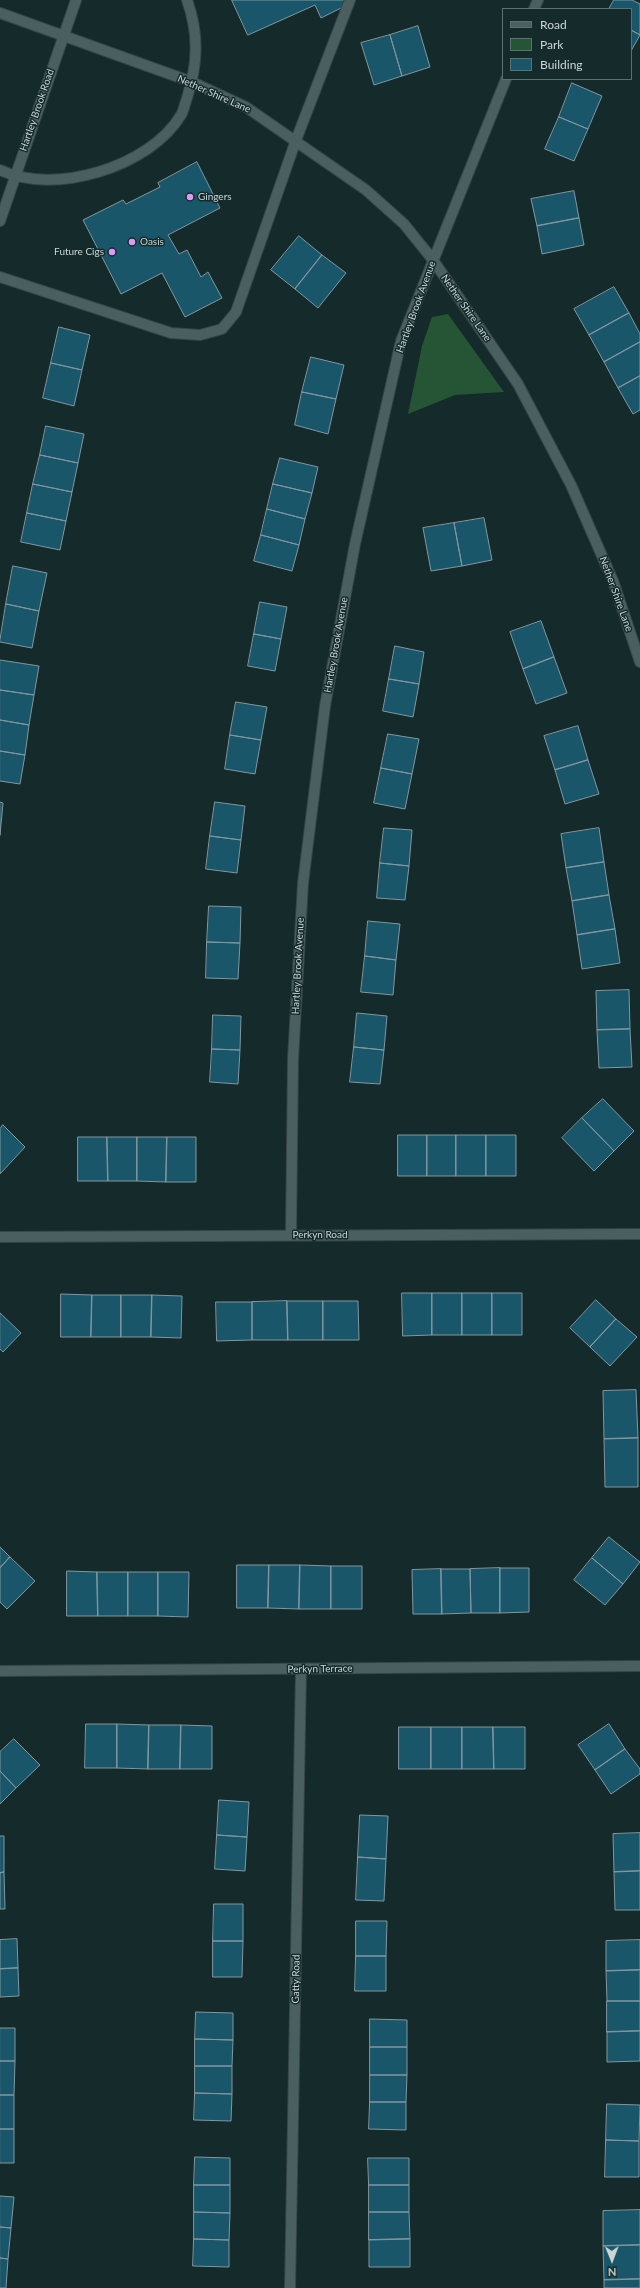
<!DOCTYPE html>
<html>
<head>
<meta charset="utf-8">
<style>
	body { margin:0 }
	#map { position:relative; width:640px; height:2288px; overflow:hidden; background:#152a2a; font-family:Lato,sans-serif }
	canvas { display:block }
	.legend { position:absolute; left:502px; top:8px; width:130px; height:72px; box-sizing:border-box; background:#152a2a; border:1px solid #5e6f6f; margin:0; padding:5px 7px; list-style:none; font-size:12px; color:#cbd7d7 }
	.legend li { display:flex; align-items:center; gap:8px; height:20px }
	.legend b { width:20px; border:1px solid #5e6f6f }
	.north { position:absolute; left:592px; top:2240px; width:40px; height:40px; -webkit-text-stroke:3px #152a2a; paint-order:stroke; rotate:179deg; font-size:11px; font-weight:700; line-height:16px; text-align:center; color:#cbd7d7 }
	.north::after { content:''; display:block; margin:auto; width:14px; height:18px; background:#cbd7d7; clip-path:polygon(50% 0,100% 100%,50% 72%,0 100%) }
</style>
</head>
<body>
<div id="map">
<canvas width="640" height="2288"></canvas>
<ul class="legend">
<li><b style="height:5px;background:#4a6060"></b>Road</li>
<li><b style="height:11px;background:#255534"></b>Park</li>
<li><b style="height:11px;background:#1a5669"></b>Building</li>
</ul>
<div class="north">N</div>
</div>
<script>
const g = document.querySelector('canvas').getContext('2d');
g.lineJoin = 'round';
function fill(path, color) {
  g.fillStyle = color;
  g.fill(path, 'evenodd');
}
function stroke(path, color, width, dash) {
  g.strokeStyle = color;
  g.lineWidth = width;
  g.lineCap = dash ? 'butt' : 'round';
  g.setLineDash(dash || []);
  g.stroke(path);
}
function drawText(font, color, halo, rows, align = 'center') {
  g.font = font + ' Lato,sans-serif';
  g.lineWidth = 3;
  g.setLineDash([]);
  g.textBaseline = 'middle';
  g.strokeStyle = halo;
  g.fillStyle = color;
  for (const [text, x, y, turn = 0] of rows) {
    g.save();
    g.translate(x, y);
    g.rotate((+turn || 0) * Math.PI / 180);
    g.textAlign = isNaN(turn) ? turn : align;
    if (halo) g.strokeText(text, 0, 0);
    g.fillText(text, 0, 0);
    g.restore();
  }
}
fill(new Path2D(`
	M448,314L504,392L455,395L408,414L422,346L432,317Z`), '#255534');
const building = new Path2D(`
	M232,0H345L343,7L321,18L315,5L248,35Z
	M614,0H632L640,4V35L631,30V9H609Z
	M418,26L430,67L402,76L390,35Z
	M631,30L640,35L631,51Z
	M390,35L402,76L374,85L361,43Z
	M572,83L602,96L588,129L559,117Z
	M559,117L588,129L574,161L545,149Z
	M197,162L220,208L168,235L179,254L187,250L201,277L208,272L222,298L185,317L162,273L121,294L83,220L123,200L126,204L160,187L158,183Z
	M574,191L579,218L537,226L531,199Z
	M579,218L584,245L542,254L537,226Z
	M299,236L322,255L295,289L271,270Z
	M322,255L346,273L318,308L295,289Z
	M614,287L629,313L589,335L574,309Z
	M629,313L640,334V342L604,362L589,335Z
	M59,327L90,335L82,370L51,363Z
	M640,342V376L618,388L604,362Z
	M311,357L344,365L336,399L302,392Z
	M51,363L82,370L74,406L43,398Z
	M640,376V410L633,414L618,388Z
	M302,392L336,399L328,434L295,425Z
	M46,426L84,434L78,463L40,455Z
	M40,455L78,463L72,492L33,484Z
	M280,458L318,467L312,493L273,484Z
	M33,484L72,492L66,521L27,513Z
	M273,484L312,493L305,519L267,509Z
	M267,509L305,519L299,545L261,535Z
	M27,513L66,521L60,550L21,542Z
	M484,518L492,560L462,566L454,523Z
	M454,523L462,566L431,571L423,528Z
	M261,535L299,545L292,571L254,561Z
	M13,566L47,573L39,611L6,604Z
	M260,602L287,607L281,639L254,634Z
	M6,604L39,611L32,648L0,642Z
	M541,621L554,657L523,669L510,632Z
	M254,634L281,639L275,671L248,666Z
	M395,646L424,652L419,684L389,679Z
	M554,657L567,693L536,704L523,669Z
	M0,660L39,666L34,695L0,690Z
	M389,679L419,684L413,717L383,711Z
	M0,690L34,695L29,725L0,720Z
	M236,702L267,707L261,740L230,735Z
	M0,720L29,725L25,755L0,751Z
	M578,726L588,760L555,770L544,736Z
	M388,734L419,739L412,774L381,768Z
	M230,735L261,740L255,774L225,769Z
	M0,751L25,755L20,784L0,781Z
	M588,760L599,794L565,804L555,770Z
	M381,768L412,774L405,809L374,803Z
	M0,802L3,803L0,835Z
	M215,802L245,806L241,840L210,836Z
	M384,828L412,830L409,866L380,863Z
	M599,828L604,862L566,868L561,834Z
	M210,836L241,840L237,873L206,869Z
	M604,862L609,895L572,901L566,868Z
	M380,863L409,866L405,900L377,898Z
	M609,895L615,929L577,935L572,901Z
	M209,906L241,907L240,943L207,942Z
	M368,921L400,924L396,960L365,956Z
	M615,929L620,963L582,969L577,935Z
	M207,942L240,943L238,979L206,978Z
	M365,956L396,960L393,995L361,992Z
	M629,990L630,1029L597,1030L596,991Z
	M357,1013L387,1016L384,1050L354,1047Z
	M213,1015L241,1016L240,1050L212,1049Z
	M630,1029L632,1067L599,1068L597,1030Z
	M354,1047L384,1050L380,1084L350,1082Z
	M212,1049L240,1050L238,1084L210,1082Z
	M603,1099L634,1131L614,1151L582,1118Z
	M582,1118L614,1151L594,1171L562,1138Z
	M3,1125L25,1147L0,1174V1129Z
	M398,1135H427V1176H398Z
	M427,1135H456V1176H427Z
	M456,1135H486V1176H456Z
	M486,1135H516V1176H486Z
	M78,1137H107L108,1181H78Z
	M107,1137H137V1181H108Z
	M137,1137H167L166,1182L137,1181Z
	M167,1137H196V1182H166Z
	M402,1293H432V1335L403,1336Z
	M432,1293H462V1335H432Z
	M462,1293H492V1335H462Z
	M492,1293H522V1335H492Z
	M61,1294L92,1295L91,1337H61Z
	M92,1295H121V1337H91Z
	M121,1295H152L151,1337H121Z
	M152,1295L182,1296L181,1338L151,1337Z
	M596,1300L616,1319L590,1347L570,1328Z
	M287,1301H323V1340H288Z
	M287,1301L288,1340H252V1302Z
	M323,1301H358L359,1340H323Z
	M216,1302H252V1340L217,1341Z
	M0,1313L21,1333L3,1352L0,1349Z
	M616,1319L637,1337L610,1366L590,1347Z
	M636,1390L638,1438L604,1439L603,1391Z
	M638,1438V1487H605L604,1439Z
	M609,1537L640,1562L623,1584L592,1558Z
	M0,1547L10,1557L0,1568Z
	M10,1557L35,1581L7,1609L0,1602V1568Z
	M592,1558L623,1584L605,1605L574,1580Z
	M237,1565H269L268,1608H237Z
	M269,1565H300L299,1609L268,1608Z
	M300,1565L331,1566V1609H299Z
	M331,1566H362V1609H331Z
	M500,1568H529V1612L500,1613Z
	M500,1568V1613H471L470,1569Z
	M441,1569L442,1614H413L412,1570Z
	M441,1569H470L471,1613L442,1614Z
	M67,1571L97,1572L98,1616H67Z
	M97,1572H128V1616H98Z
	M128,1572H158V1616H128Z
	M158,1572H189L188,1617L158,1616Z
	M86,1724H117V1768H85Z
	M117,1724L149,1725L148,1769L117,1768Z
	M609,1724L625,1749L595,1770L578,1745Z
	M149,1725H181L180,1769H148Z
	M181,1725L212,1726V1769H180Z
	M399,1727H431V1769H399Z
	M431,1727H462V1769H431Z
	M462,1727H493L494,1769H462Z
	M493,1727H525V1769H494Z
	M14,1739L40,1765L16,1788L0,1771V1752Z
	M625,1749L640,1769V1774L611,1794L595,1770Z
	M0,1771L16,1788L0,1804Z
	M219,1800L249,1802L247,1837L217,1835Z
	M360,1815L388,1816L386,1859L358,1857Z
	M640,1833V1871L614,1872L613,1834Z
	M217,1835L247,1837L245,1871L215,1869Z
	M0,1836H4V1872L0,1873Z
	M358,1857L386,1859L384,1901L356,1900Z
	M640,1871V1910H615L614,1872Z
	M4,1872L5,1909H0V1873Z
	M214,1904H243V1941H213Z
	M356,1921H387L386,1956H356Z
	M17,1939L18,1968L0,1969V1940Z
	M640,1940V1970L606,1971V1941Z
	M213,1941H243L242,1977H213Z
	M356,1956H386V1991H355Z
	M18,1968L19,1996L0,1997V1969Z
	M640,1970V2001H607L606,1971Z
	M607,2001H640V2031L607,2032Z
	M196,2012L233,2013V2040L195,2039Z
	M370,2019L407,2020V2047H370Z
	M0,2028H15V2061H0Z
	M640,2031V2061L607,2062V2032Z
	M195,2039L233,2040L232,2066H195Z
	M370,2047H407V2075H370Z
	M0,2061H15L14,2095H0Z
	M195,2066H232V2094L195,2093Z
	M370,2075H407L406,2102H370Z
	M195,2093L232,2094L231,2121L194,2120Z
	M0,2095H14V2129H0Z
	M370,2102H406V2130L369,2129Z
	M607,2104L640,2105L639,2141L606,2140Z
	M0,2129H14V2163H0Z
	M606,2140L639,2141V2177H605Z
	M195,2157L230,2158V2185H194Z
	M368,2158H409V2185H369Z
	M194,2185H230V2213L194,2212Z
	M369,2185H409V2212H369Z
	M0,2196L14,2197L11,2228L0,2227Z
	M640,2210V2245L603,2246V2211Z
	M194,2212L230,2213L229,2240L194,2239Z
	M369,2212H409L410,2239L369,2240Z
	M0,2227L11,2228L8,2259L0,2258Z
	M194,2239L229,2240V2267L193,2266Z
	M410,2239V2267H369V2240Z
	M640,2245V2279L604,2280L603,2246Z
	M0,2258L8,2259L6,2288H0Z
	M640,2279V2288H604V2280Z`);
fill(building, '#1a5669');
stroke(building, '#82979f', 1);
const service = new Path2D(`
	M0,170C54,196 150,167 181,115C184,110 185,103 187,98C198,63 199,34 187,0
	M0,277L171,333L200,335L222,329L236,312L296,140L350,0`);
const minor = new Path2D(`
	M534,9L538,0
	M0,13L192,82L246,107L366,190L404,224L433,260L518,384L571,485L613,581L640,662
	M291,1235L293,1059L303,883L325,706L355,544L401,341L506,79
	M0,1237L640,1234
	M0,1671L640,1666
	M290,2288L301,1669`);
const tertiary = new Path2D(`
	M0,221L76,0`);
stroke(service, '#364546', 12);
stroke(minor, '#364546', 12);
stroke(tertiary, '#364546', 12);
stroke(service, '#4a6060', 10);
stroke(minor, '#4a6060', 10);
stroke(tertiary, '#4a6060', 10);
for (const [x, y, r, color] of [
	[190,197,4,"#dc99f5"],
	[132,242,4,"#dc99f5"],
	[112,252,4,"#dc99f5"]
]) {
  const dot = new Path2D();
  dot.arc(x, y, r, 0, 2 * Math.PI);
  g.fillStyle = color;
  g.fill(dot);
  stroke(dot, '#152a2a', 1.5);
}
drawText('10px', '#cbd7d7', '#152a2a', [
	["Nether Shire Lane",214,94,24],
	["Hartley Brook Road",37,110,-71],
	["Hartley Brook Avenue",416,307,-70],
	["Nether Shire Lane",466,308,55],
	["Nether Shire Lane",616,594,70],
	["Hartley Brook Avenue",336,645,-80],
	["Hartley Brook Avenue",298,966,-87],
	["Perkyn Road",320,1235],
	["Perkyn Terrace",320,1669,-1],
	["Gatty Road",296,1979,-89]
]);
drawText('10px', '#cbd7d7', '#152a2a', [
	["Gingers",198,197],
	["Oasis",140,242],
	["Future Cigs",104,252,"right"]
], 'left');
</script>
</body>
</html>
